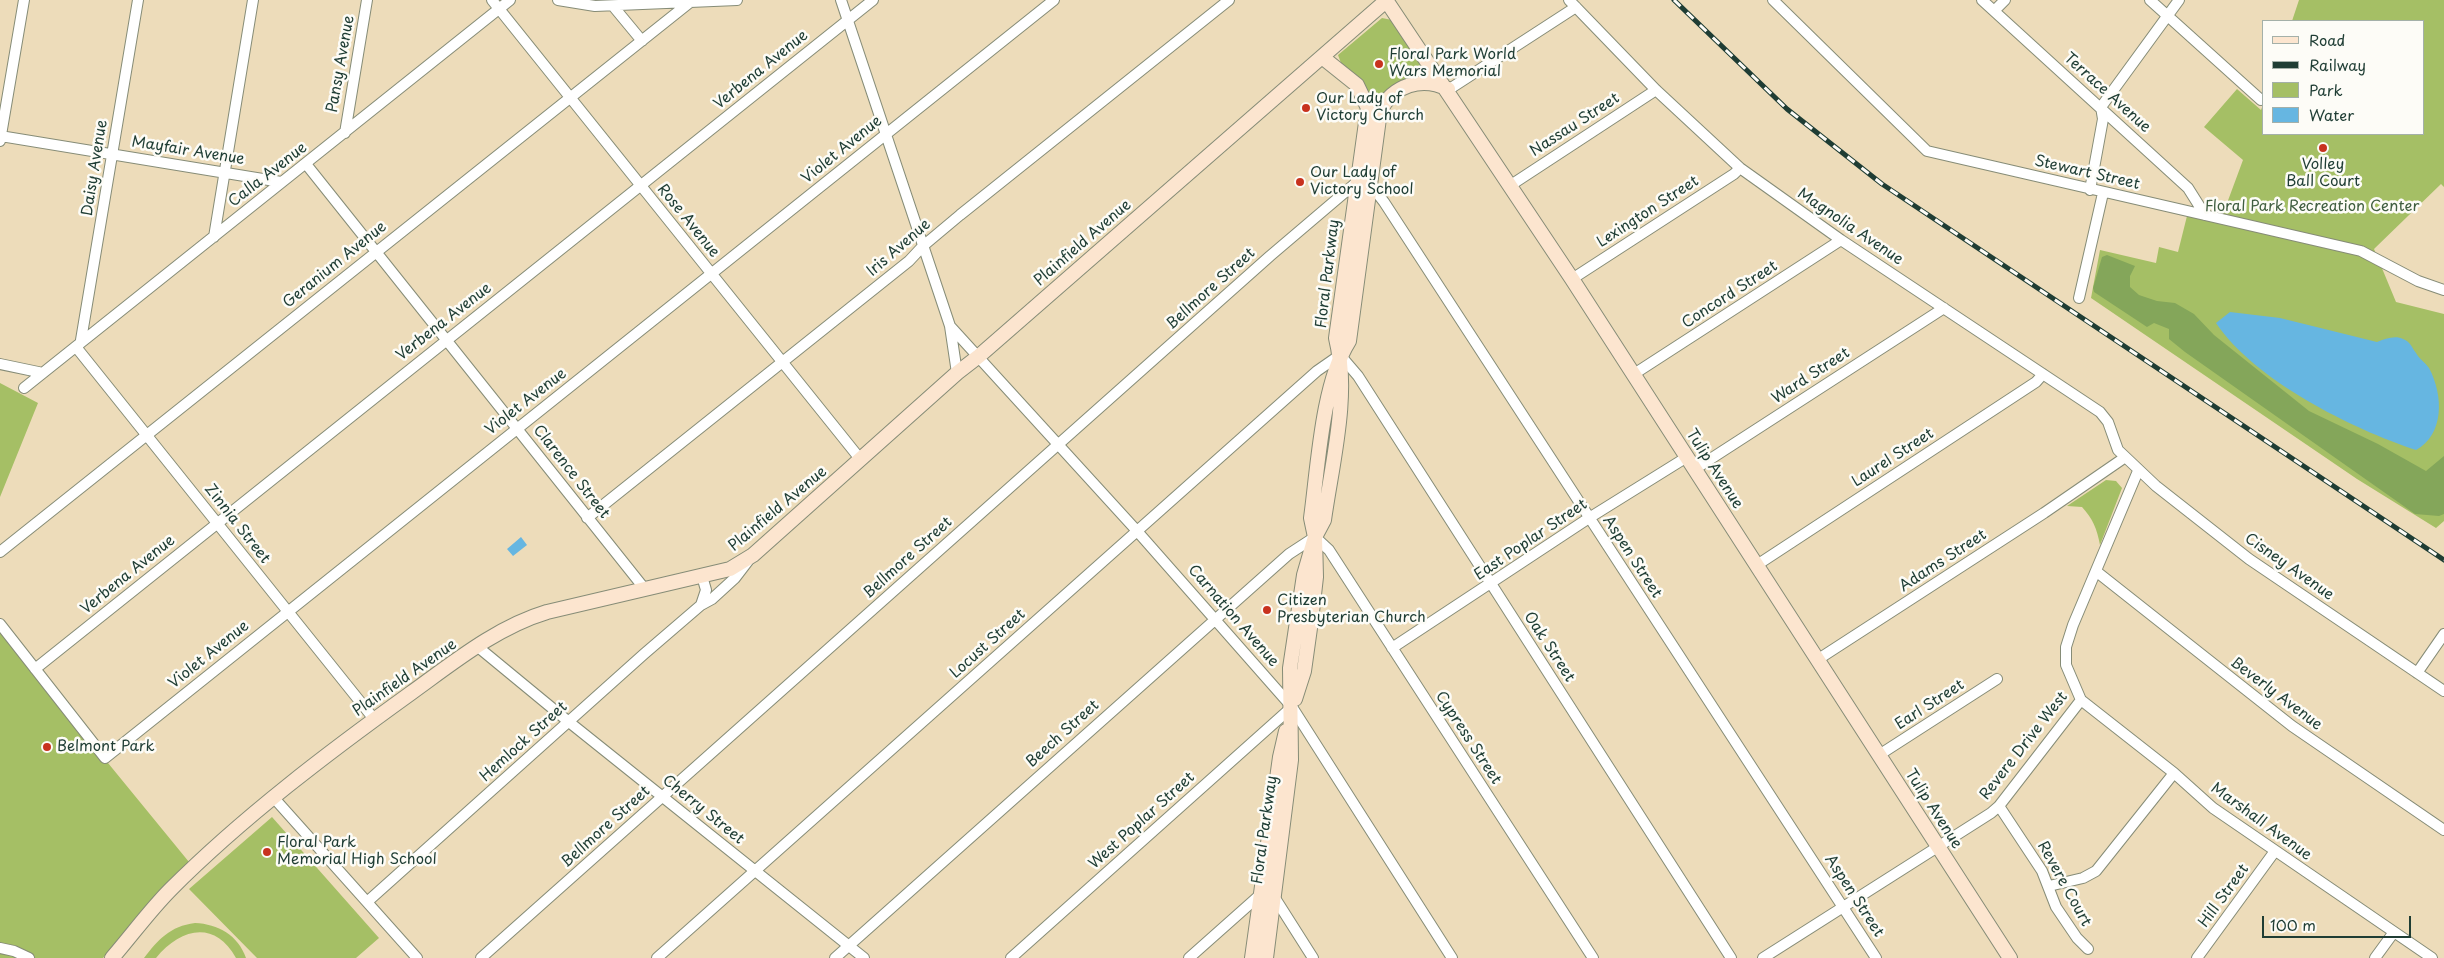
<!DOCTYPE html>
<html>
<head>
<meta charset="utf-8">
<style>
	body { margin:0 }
	#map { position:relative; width:2444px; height:958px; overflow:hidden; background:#eddcba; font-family:"Playpen Sans",sans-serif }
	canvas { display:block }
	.legend { position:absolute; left:2262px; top:20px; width:162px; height:115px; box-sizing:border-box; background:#fdfcf7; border:1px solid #a4b0a9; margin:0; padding:6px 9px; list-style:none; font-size:15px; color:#1f3d34 }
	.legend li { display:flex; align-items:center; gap:10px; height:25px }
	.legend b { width:25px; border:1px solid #a4b0a9 }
	.scale { position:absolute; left:2262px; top:916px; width:149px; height:22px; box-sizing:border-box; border:2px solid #1f3d34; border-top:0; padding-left:6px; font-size:15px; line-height:18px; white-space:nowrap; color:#1f3d34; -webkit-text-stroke:4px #fdfcf7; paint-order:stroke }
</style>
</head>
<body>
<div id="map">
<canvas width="2444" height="958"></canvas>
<ul class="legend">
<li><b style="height:6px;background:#fce5cf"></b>Road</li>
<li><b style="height:6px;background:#1f3d34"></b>Railway</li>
<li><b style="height:14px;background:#a5bf65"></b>Park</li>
<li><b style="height:14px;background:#66b6e1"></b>Water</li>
</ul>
<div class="scale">100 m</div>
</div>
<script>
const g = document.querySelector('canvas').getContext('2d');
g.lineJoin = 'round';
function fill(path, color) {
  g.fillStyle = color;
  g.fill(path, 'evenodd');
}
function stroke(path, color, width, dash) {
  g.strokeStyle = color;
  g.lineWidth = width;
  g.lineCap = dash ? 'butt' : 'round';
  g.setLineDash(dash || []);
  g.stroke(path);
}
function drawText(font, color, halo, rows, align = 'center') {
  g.font = font + ' "Playpen Sans",sans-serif';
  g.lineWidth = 5;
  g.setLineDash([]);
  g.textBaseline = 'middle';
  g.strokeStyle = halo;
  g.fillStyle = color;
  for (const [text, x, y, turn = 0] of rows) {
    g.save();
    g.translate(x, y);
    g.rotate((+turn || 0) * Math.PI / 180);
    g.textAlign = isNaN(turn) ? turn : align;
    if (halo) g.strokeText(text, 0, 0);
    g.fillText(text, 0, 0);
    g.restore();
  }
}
fill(new Path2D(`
	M2299,0H2444V187L2441,184L2374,249L2396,302L2444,314V521L2436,528L2357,479L2091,298L2100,250L2156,263L2159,247L2178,252L2187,216L2204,220L2223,214L2243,160L2204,127L2237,89L2261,110L2263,105V134H2423V21H2292Z
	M1382,18L1392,20L1424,68V75L1397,84L1378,98L1371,95L1358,77L1341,63L1338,55Z
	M0,383L38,403L0,497Z
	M2106,480L2116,481L2122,488L2100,545C2097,529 2093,519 2082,507L2067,506Z
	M0,631L189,862L103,958H0Z
	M272,817L379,938L356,958H257L189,889Z
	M195,923C218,924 238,935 246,958H236C214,919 180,929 156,958H144C158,940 170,926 195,923Z`), '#a5bf65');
fill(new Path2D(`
	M2107,255L2135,266L2130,276V287L2139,295L2157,301L2175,303L2194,314L2214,335L2309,411L2378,444L2426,471L2444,456V514L2439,516L2415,514L2185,352L2169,339V329L2154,323L2147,327L2094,292L2093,288L2102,257Z`), '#84a65a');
fill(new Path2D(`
	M2230,312L2280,318L2377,342C2385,339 2395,335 2403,339C2411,342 2412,348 2416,353C2419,359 2425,362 2429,368C2444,396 2444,435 2416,450C2352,429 2254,380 2216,323Z
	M521,537L527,545L513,556L507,549Z`), '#66b6e1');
const street = new Path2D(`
	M492,0L861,460
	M558,0L595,6L737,0
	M841,0L950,326L1137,531L1292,707L1452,958
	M1569,0L1656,90L1740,168L1841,240L2100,412L2108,422L2118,450L2156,486L2249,559L2444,691
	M1773,0L1927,151L2361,251L2418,281L2444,290
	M1982,0L2188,188L2205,215
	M2150,0L2261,100
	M613,6L642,41
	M1994,11L2005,0
	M1448,90L1576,7
	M345,133L367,0
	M0,136L281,182
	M0,141L24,0
	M306,164L644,588
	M1511,185L1656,90
	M2090,190L2103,119L2101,107L2179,0
	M214,237L253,0
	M1572,279L1734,174L1740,168
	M2079,298L2103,193
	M950,326L957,373
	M81,340L138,0
	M76,347L374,719
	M0,364L43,373
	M1634,374L1841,240
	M24,388L510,0
	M1695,469L1944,308
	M2138,471L2073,625L2066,647V665L2081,700L2174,773L2213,808L2432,958
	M587,518L909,261L923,246L960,215L1229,0
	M0,552L689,3
	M1757,565L2036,382L2043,374
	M2097,572L2292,726L2444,830
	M701,605L706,590L702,576
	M0,624L105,758L1054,0
	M478,647L569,722L864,958
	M1392,648L1589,518L1687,457
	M1817,660L2044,513L2124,458
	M35,669L873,0
	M2417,673L2444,634
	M1879,755L1997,679
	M274,798L417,958
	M1999,806L2042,871L2056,907L2077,938L2088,949
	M2049,886L2083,878L2096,871L2174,773
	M367,902L644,654L701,605L712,599L735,578L748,561
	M0,948L14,951L29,958
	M481,958L1270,256L1357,182L1370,184L1384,202L1876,958
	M657,958L1317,371L1340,355L1358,376L1731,958
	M835,958L1289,554L1315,537L1329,550L1593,958
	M1011,958L1292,707
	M1189,958L1261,894L1273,895L1313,958
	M1763,958L1991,813L1999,806L2081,700
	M2197,958L2275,851
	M2375,958L2394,932`);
const secondary = new Path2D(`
	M1386,0L1572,279L2010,958
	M1295,699L1304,671L1311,621L1316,577L1315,537L1324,520C1332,463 1350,395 1336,338L1368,108L1357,85L1322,57
	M112,958C132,935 150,910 171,889C243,817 329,752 411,693C454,662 497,627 547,612L730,569L753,555L957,373L979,356L1387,0
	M1252,958L1280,757L1286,731
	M1266,958L1291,760L1290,668L1304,575L1315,537L1311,518C1318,467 1322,384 1349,341L1380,111C1393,85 1422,76 1448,89`);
stroke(street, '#868c77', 12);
stroke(secondary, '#868c77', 16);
stroke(street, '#fff', 10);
stroke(secondary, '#fce5cf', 14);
const rail = new Path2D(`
	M1674,0L1787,109L1882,184L2444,560`);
stroke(rail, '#1f3d34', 5);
stroke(rail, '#fdfcf7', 3, [9]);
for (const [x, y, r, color] of [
	[1379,64,5,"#c8321e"],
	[1306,108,5,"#c8321e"],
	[2323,148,5,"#c8321e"],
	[1300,182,5,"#c8321e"],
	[1267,610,5,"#c8321e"],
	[47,747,5,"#c8321e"],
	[267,852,5,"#c8321e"]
]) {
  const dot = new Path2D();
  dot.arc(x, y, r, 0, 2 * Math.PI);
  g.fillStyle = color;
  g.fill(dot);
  stroke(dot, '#fdfcf7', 2);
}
drawText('15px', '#1f3d34', '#fdfcf7', [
	["Floral Park World",1389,55],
	["Wars Memorial",1389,72],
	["Our Lady of",1316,99],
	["Victory Church",1316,116],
	["Volley",2323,165,"center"],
	["Ball Court",2323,182,"center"],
	["Our Lady of",1310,173],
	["Victory School",1310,190],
	["Citizen",1277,601],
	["Presbyterian Church",1277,618],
	["Belmont Park",57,747],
	["Floral Park",277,843],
	["Memorial High School",277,860]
], 'left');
drawText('15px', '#1f3d34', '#fdfcf7', [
	["Pansy Avenue",341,64,-80],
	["Verbena Avenue",761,70,-39],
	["Terrace Avenue",2107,93,42],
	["Nassau Street",1575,125,-33],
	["Violet Avenue",842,150,-39],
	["Mayfair Avenue",188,151,9],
	["Daisy Avenue",95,168,-81],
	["Stewart Street",2087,173,13],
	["Calla Avenue",268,175,-38],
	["Lexington Street",1648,212,-33],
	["Rose Avenue",688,221,51],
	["Magnolia Avenue",1850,227,34],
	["Plainfield Avenue",1083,243,-41],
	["Iris Avenue",899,248,-41],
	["Geranium Avenue",335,265,-39],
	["Floral Parkway",1328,274,-83],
	["Bellmore Street",1211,289,-42],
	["Concord Street",1730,295,-33],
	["Verbena Avenue",444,322,-38],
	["Ward Street",1811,376,-33],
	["Violet Avenue",526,402,-38],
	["Laurel Street",1893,458,-33],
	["Tulip Avenue",1714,469,57],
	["Clarence Street",571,472,52],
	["Plainfield Avenue",778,509,-40],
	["Zinnia Street",237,524,52],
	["East Poplar Street",1531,540,-34],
	["Aspen Street",1632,557,57],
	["Bellmore Street",908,558,-42],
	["Adams Street",1943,561,-33],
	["Cisney Avenue",2289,567,35],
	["Verbena Avenue",128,575,-39],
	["Carnation Avenue",1233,616,49],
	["Locust Street",988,644,-42],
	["Oak Street",1549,647,57],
	["Violet Avenue",209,655,-39],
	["Plainfield Avenue",405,678,-35],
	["Beverly Avenue",2276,694,37],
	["Earl Street",1930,705,-33],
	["Beech Street",1063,734,-42],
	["Cypress Street",1468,738,57],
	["Hemlock Street",524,742,-42],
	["Revere Drive West",2024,746,-52],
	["Tulip Avenue",1933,809,57],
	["Cherry Street",703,810,39],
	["West Poplar Street",1142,821,-42],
	["Marshall Avenue",2261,822,36],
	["Bellmore Street",606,827,-42],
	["Floral Parkway",1265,830,-82],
	["Revere Court",2064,884,61],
	["Aspen Street",1854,896,57],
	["Hill Street",2224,896,-54]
]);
drawText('15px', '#405e40', '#fdfcf7', [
	["Floral Park Recreation Center",2312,207]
]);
</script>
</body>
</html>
